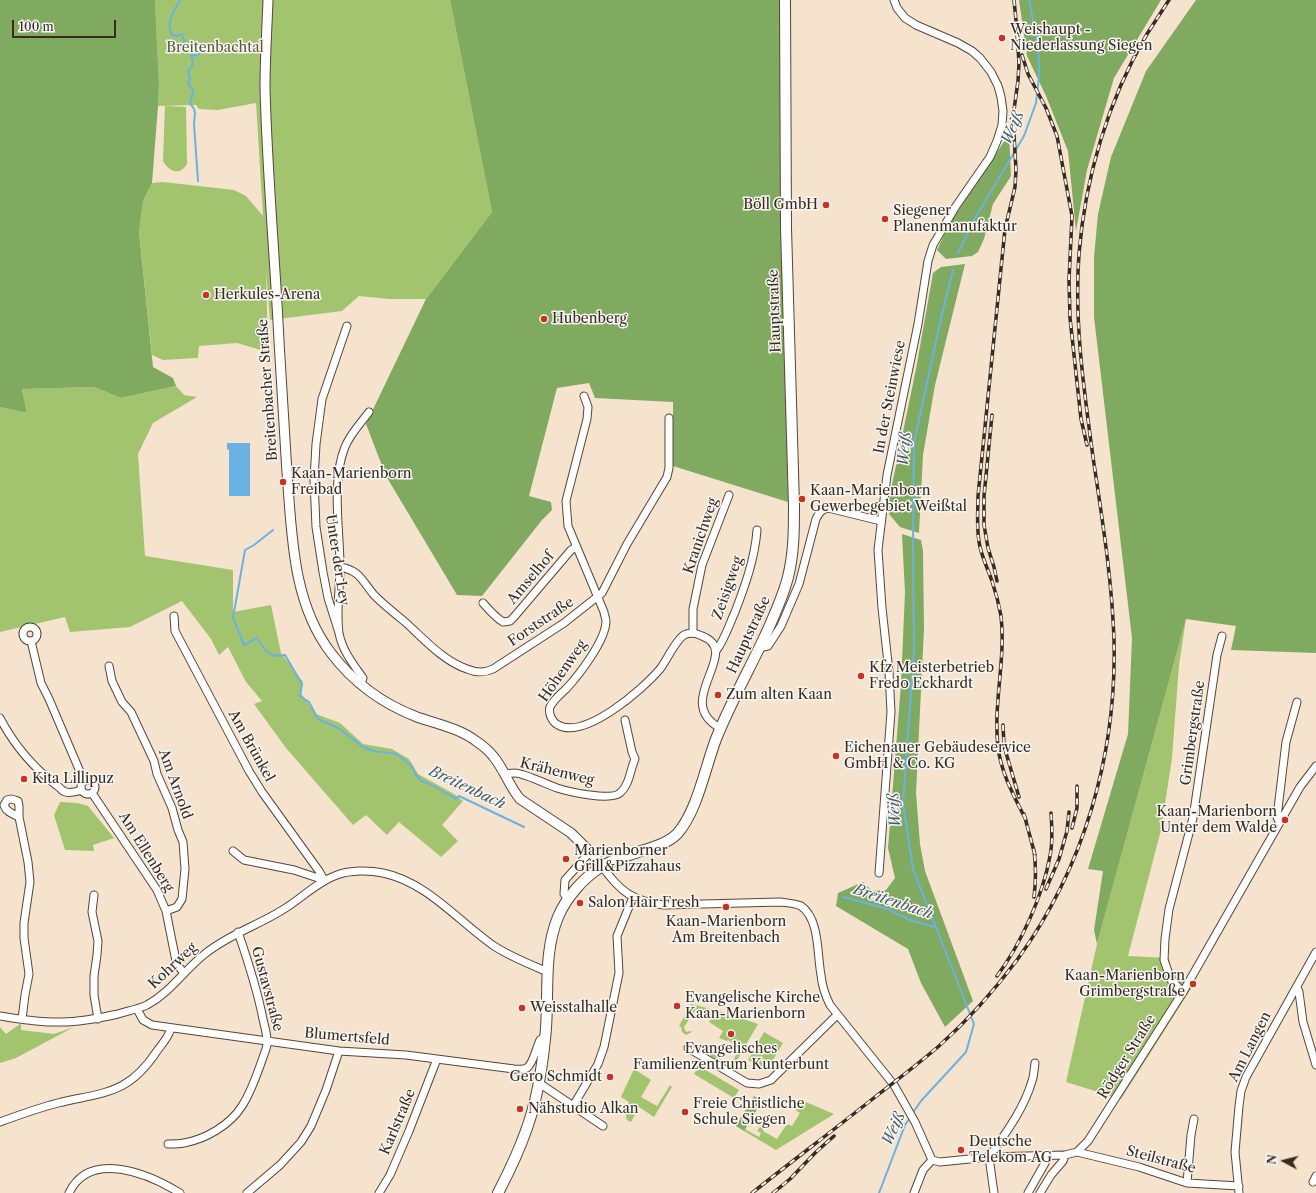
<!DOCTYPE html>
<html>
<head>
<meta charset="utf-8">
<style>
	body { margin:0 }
	#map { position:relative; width:1316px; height:1193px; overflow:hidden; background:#f5e3ce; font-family:"Libre Caslon Text",serif }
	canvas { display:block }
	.north { position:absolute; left:1264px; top:1141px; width:40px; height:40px; -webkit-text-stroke:3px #f6f6f2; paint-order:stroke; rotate:277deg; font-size:11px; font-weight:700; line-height:16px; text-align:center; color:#3b2a1e }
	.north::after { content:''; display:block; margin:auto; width:14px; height:18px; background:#3b2a1e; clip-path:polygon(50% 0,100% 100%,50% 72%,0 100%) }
	.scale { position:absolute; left:12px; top:20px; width:104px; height:18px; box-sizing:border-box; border:2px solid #3b2a1e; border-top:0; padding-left:5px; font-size:12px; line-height:14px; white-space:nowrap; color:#3b2a1e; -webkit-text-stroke:3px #f6f6f2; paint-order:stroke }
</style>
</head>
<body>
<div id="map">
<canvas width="1316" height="1193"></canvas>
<div class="north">N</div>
<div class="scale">100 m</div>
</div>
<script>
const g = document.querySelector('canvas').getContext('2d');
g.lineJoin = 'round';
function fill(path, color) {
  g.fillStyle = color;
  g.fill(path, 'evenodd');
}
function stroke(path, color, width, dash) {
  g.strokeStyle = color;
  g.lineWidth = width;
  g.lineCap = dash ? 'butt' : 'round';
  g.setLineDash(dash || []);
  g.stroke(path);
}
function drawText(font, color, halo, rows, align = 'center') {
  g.font = font + ' "Libre Caslon Text",serif';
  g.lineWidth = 3;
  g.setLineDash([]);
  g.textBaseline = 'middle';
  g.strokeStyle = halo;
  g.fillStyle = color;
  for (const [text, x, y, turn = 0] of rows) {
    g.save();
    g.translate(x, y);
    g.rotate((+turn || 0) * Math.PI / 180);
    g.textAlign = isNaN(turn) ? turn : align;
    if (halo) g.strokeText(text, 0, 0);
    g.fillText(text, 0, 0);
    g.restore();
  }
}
fill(new Path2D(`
	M155,0H450L492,212L426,299H389L359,296L342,311L270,320L266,272L268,347L264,351L237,343L199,346L198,358L163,360L152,355L139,231L143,201L152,183L163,182L234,190L246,196L263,216L256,103L218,110L199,109L196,105L158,106L159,84Z
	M165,106L186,107L187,164C180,176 169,172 163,161Z
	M176,386L184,395L197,397L153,423L138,454L145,556L233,570V612L271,605L281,653L303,682L300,692L316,714L340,723L363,744L392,749L409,759L418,774L454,794L463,801L442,825L458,841L441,857L399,822L387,835L366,815L353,825L286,748L254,704L262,701L246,682L228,647L219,655L211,639L182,601L130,627L70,632L65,617L0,632V407L27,413L22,389L94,387L121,398Z
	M1186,619L1179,665L1172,758L1161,830L1128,956L1169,958L1172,972L1194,984L1121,1099L1066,1082L1097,944Z
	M60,802L77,803L88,806L114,838L93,845L94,851L65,850L54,815Z
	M691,1004L722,1012L758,1024L732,1069L710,1056L712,1053L726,1063H727L731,1065L739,1049L728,1040L727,1041L719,1038L723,1031L709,1022L712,1017L710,1015L711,1013L706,1010L700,1011L696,1009L684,1027L686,1032L690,1031L692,1032L686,1035L682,1032L681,1027L679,1026Z
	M20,1024H21V1030L54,1034L74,1027L16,1058L0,1063V1027L6,1034Z
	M764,1032L783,1043L767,1070L748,1060Z
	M699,1066L739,1090L734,1098L694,1074Z
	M634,1069L651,1080L641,1097L657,1106L670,1085L672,1087L654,1117L639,1107L631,1122L627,1120C625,1114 626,1108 629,1102L621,1097Z
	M801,1100L834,1114L776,1150L744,1131L745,1129L759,1137L761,1133L757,1131L760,1127L763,1129V1131L777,1139L787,1124L792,1126L800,1113L795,1110Z`), '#a2c46e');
fill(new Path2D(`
	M0,0H155L159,84L158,106L152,183L143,201L139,232L153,367L173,378L176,386L121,398L94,387L22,389L27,413L0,407Z
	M450,0H781V127L788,502L673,466V402L595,398L589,383L557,388L529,496L551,502L552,510L542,520L482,596L457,595L386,476L366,424L426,299L492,212Z
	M1019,0H1161L1114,78L1087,170L1076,231L1068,151L1046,96L1027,56Z
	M1196,0H1316V653L1231,650L1236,626L1186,619L1097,944L1094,930L1103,871L1088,869L1128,734L1132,638L1094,317V257L1098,214L1111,157L1146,71Z
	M1009,134L1011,176L993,204L984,239L978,252L972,256L946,259L937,250L950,223Z
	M965,264L935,385L923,455L919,533L900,527L889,514V499L916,369L933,273L941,267Z
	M902,534L921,540L923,551L924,629L916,793L920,844L925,871L973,1001L945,1027L921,983L908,949L836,906L838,893L863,882L872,891L886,890L895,878L888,848L901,684L905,592Z
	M754,1096L762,1101L744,1131L736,1126Z`), '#81aa61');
fill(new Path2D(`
	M227,443H250V496H229V450L227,449Z`), '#6ab2e1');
stroke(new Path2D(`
	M180,0C174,11 165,23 172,35L177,36L182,34L184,41L189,47L198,48L199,54L196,56L191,54L193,64L188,71L190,78L188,84C197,92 192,93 190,103L194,109L195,113L194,124L198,181
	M958,253L974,220L1024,136L1036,103L1039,77V62L1037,40L1029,0
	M273,530L254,545L245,550L233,618L244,645L257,638L265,650L274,656L285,655L302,684L300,696L309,702L318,719L338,728L363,747L374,751L396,754L411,765L416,775L421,781L430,784L456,799L459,796L524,827
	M843,897L885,908L910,920L937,928
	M912,1114L921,1101L966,1052L974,1024L913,869L903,803L914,651L913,544L914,443L941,318L953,270
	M879,1193L905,1125L910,1118`), '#6ab2e1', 2);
const minor = new Path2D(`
	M584,396L588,407L587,419L568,493L566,501L568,526L604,612C604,615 606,618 606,621C606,640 579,675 566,689C561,694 554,699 550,707C548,713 552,722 558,725C585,740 643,689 660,669C667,660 675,641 684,635C690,632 696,633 702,636C744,652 671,701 720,728
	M340,567C361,571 362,581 374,595C383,604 394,613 404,621C423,638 443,661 467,669C477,673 484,673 493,669L564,623L602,593L627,544L667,477L669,468V418
	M483,603C489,610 495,617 503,622L510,621L514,617L571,550L576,547
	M174,616L175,631L249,771L262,792L319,871L324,880
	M23 634a7 7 0 1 1 14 0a7 7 0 1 1-14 0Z
	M339,633L328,598L323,572L316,527L314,480L316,444L322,399L347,326
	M693,633V609L702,565L729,495
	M31,641L41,683L49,699L84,781
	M759,648L768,646L781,626L799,584L816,519C819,513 821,510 828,508L881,521
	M716,651C725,639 729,625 735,612C745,586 755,558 757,530
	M109,666L112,681L122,702L131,712L154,761L157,774L172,808L178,830L183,842L185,869L182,899L177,907L166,911
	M361,684L363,678C353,664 342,650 339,633C336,611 340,588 340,566C340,530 331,481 345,447C350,434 361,423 369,412
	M0,718C13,743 33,767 56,785C58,786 61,789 63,791C69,794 76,792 81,790
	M505,775C507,774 511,773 514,773C522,772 548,785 557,788C569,792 611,801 620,793C630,784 630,770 635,759L632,752L625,720
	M81 787a7 7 0 1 1 14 0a7 7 0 1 1-14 0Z
	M92,793L157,890L166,911L176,961L179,967L184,973
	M19,817C13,814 6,812 4,805L7,800L11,799L15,800L18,801L19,806V817L28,862L30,882L24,923V938L29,974L25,995L22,1019
	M1279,822L1277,817L1286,742L1297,702
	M233,851L244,860L294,870L324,880
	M602,866C620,892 633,901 664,905L780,902C787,903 794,903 801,906C820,919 817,955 821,975C822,986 825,995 830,1005L894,1085L915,1122L932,1160L940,1162L989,1157L1065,1155L1077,1152L1088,1141L1183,992L1300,787L1316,766
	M879,873L891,712L889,672L882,608L878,550L887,475L918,324L928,261L933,245L956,206L990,157L997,141L1002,125L1003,111L1001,97L998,86L991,72L980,58L972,51L958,43L916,25L905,18L897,8L894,0
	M94,895L92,912L98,941L97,955L94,976V995L98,1019
	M568,899L564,894L565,880L590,852
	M1297,987L1299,992L1303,1022L1316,1065
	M1183,992L1171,980L1164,960L1165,939L1169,909L1193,818L1217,655L1222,636
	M137,1009L143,1020L152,1025L339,1051L406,1055L514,1069C518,1069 523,1070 527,1068C534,1062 536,1048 540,1040L546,1037
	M0,1016C20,1019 42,1023 62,1022C81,1022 100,1018 118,1014C128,1011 138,1009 147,1005C171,992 185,969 206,953C230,934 259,925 284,909C302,898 317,882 337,875C350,870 369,870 383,873C427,882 459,922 494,946C511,957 529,964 548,972
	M688,1048L747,1083L759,1084L771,1080L775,1076L837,1015
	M539,1083L603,1126
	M573,1106L598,1064L604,1047L619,973L617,936L633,897
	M0,1122C19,1115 38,1108 58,1103C104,1092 128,1095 157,1051C162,1044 169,1037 171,1028
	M168,1144C173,1144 179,1144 184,1143C206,1139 230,1125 242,1106C253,1089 259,1068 266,1049C269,1039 265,1029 263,1019C257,989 248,961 238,932
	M1077,1152L1139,1167L1187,1183L1239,1186
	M989,1157C1005,1134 1024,1109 1032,1081C1034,1076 1034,1069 1035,1063
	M989,1157L994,1193
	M1313,1182L1316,1176
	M1187,1183L1191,1135L1194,1119
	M69,1193C90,1149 149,1174 180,1193
	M247,1193L280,1165L301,1142L311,1126L326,1090L339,1051
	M379,1193L390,1175L409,1131L437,1059
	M914,1193L923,1170L932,1160
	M1028,1193L1045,1163L1047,1156
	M1040,1193L1051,1175L1063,1161L1065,1155
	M1239,1193L1235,1152L1239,1106L1241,1091L1246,1077L1255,1061L1316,952`);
const tertiary = new Path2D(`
	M268,0C267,29 265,58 265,87C267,172 275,257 279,341C282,385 284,429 287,473C292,534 292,602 331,653C353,682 383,704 417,717C437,724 459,728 476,741C482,745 489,751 493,756C504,769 509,786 520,799L571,833L596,858L602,866`);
const secondary = new Path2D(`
	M498,1193C509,1172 519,1151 527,1128C537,1100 542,1069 545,1039C550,999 542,956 558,917C566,898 583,878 601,867C613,859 628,856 641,851C654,847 668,843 677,834C697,812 705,768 716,739C730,704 749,670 765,636C774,616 783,597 788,577C794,553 794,530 794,506L786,228L785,0`);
stroke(minor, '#574638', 9);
stroke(tertiary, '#574638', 11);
stroke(secondary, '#574638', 12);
stroke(minor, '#fff', 7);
stroke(tertiary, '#fff', 9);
stroke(secondary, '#fff', 10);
const rail = new Path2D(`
	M1014,0L1018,40
	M1017,34L1019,63L1018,81L1013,117L1016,170L1015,187L1005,229L978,496C978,513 976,530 980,547C983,559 988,570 992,581C996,593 999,605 1001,616C1006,660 993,703 998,747C1001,773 1014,796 1026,820
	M1022,55L1028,74L1046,108L1057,136L1072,216L1069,280L1070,318L1081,419L1087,445
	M992,415L984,496V525L988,548L994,567L997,581
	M1003,725L1004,746L1019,797
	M1024,814L1035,855
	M1072,828L1077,808V786
	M1046,889L1059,859L1067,831L1069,812
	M1034,897C1036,881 1036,866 1034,850
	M997,976C1021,944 1043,895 1050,856C1053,842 1052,827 1051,813
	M752,1193C791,1162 831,1132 870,1101C893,1083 917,1065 939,1046C968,1020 994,991 1017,960C1084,868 1117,754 1114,640C1112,579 1102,518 1093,457C1084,390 1074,322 1079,254C1085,178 1108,100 1147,34C1154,23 1162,11 1169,0
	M773,1193L790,1179L816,1152L834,1136`);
stroke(rail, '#3b2a1e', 3.5);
stroke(rail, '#f6f6f2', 2, [6]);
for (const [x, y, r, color] of [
	[1002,38,4,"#c8321e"],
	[826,205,4,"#c8321e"],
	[885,219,4,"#c8321e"],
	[206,295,4,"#c8321e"],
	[544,319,4,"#c8321e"],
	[283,482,4,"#c8321e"],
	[802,499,4,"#c8321e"],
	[861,676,4,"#c8321e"],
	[718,695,4,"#c8321e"],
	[836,756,4,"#c8321e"],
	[24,779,4,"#c8321e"],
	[1285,820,4,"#c8321e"],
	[566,859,4,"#c8321e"],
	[580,903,4,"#c8321e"],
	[726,907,4,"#c8321e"],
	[1193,984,4,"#c8321e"],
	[677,1006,4,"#c8321e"],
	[522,1008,4,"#c8321e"],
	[731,1034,4,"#c8321e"],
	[610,1077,4,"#c8321e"],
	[520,1109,4,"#c8321e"],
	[685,1112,4,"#c8321e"],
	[961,1150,4,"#c8321e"]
]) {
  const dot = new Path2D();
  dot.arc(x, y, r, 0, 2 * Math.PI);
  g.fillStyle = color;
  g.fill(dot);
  stroke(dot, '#f6f6f2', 1.5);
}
drawText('14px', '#3b2a1e', '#f6f6f2', [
	["Weishaupt -",1010,30],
	["Niederlassung Siegen",1010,46],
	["Böll GmbH",818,205,"right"],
	["Siegener",893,211],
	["Planenmanufaktur",893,227],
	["Herkules-Arena",214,295],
	["Hubenberg",552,319],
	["Kaan-Marienborn",291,474],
	["Freibad",291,490],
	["Kaan-Marienborn",810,491],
	["Gewerbegebiet Weißtal",810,507],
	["Kfz Meisterbetrieb",869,668],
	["Fredo Eckhardt",869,684],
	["Zum alten Kaan",726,695],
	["Eichenauer Gebäudeservice",844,748],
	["GmbH & Co. KG",844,764],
	["Kita Lillipuz",32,779],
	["Kaan-Marienborn",1277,812,"right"],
	["Unter dem Walde",1277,828,"right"],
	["Marienborner",574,851],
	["Grill&Pizzahaus",574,867],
	["Salon Hair Fresh",588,903],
	["Kaan-Marienborn",726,922,"center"],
	["Am Breitenbach",726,938,"center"],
	["Kaan-Marienborn",1185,976,"right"],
	["Grimbergstraße",1185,992,"right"],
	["Evangelische Kirche",685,998],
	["Kaan-Marienborn",685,1014],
	["Weisstalhalle",530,1008],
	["Evangelisches",731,1049,"center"],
	["Familienzentrum Kunterbunt",731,1065,"center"],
	["Gero Schmidt",602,1077,"right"],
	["Freie Christliche",693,1104],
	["Schule Siegen",693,1120],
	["Nähstudio Alkan",528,1109],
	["Deutsche",969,1142],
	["Telekom AG",969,1158]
], 'left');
drawText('14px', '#5a5836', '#f6f6f2', [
	["Breitenbachtal",215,48]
]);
drawText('14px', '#3b2a1e', '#f6f6f2', [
	["Hauptstraße",775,311,-92],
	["Breitenbacher Straße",268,390,-94],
	["In der Steinwiese",890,397,-79],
	["Kranichweg",701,536,-71],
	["Unter der Ley",337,560,81],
	["Amselhof",531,578,-50],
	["Zeisigweg",728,588,-71],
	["Forststraße",541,622,-34],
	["Hauptstraße",749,635,-65],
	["Höhenweg",563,671,-55],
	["Grimbergstraße",1193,733,-82],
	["Am Brünkel",251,746,61],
	["Krähenweg",557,772,14],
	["Am Arnold",175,784,70],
	["Am Ellenberg",146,852,58],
	["Kohrweg",173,966,-43],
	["Gustavstraße",267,989,75],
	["Blumertsfeld",347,1037,5],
	["Am Langen",1250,1047,-63],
	["Rödger Straße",1127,1057,-58],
	["Karlstraße",398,1122,-67],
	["Steilstraße",1161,1160,15]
]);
drawText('italic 15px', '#4b5a62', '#f6f6f2', [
	["Weiß",1013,128,-66],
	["Weiß",905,449,-85],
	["Breitenbach",467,788,25],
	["Weiß",895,810,-94],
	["Breitenbach",893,902,18],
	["Weiß",894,1129,-65]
]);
</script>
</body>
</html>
